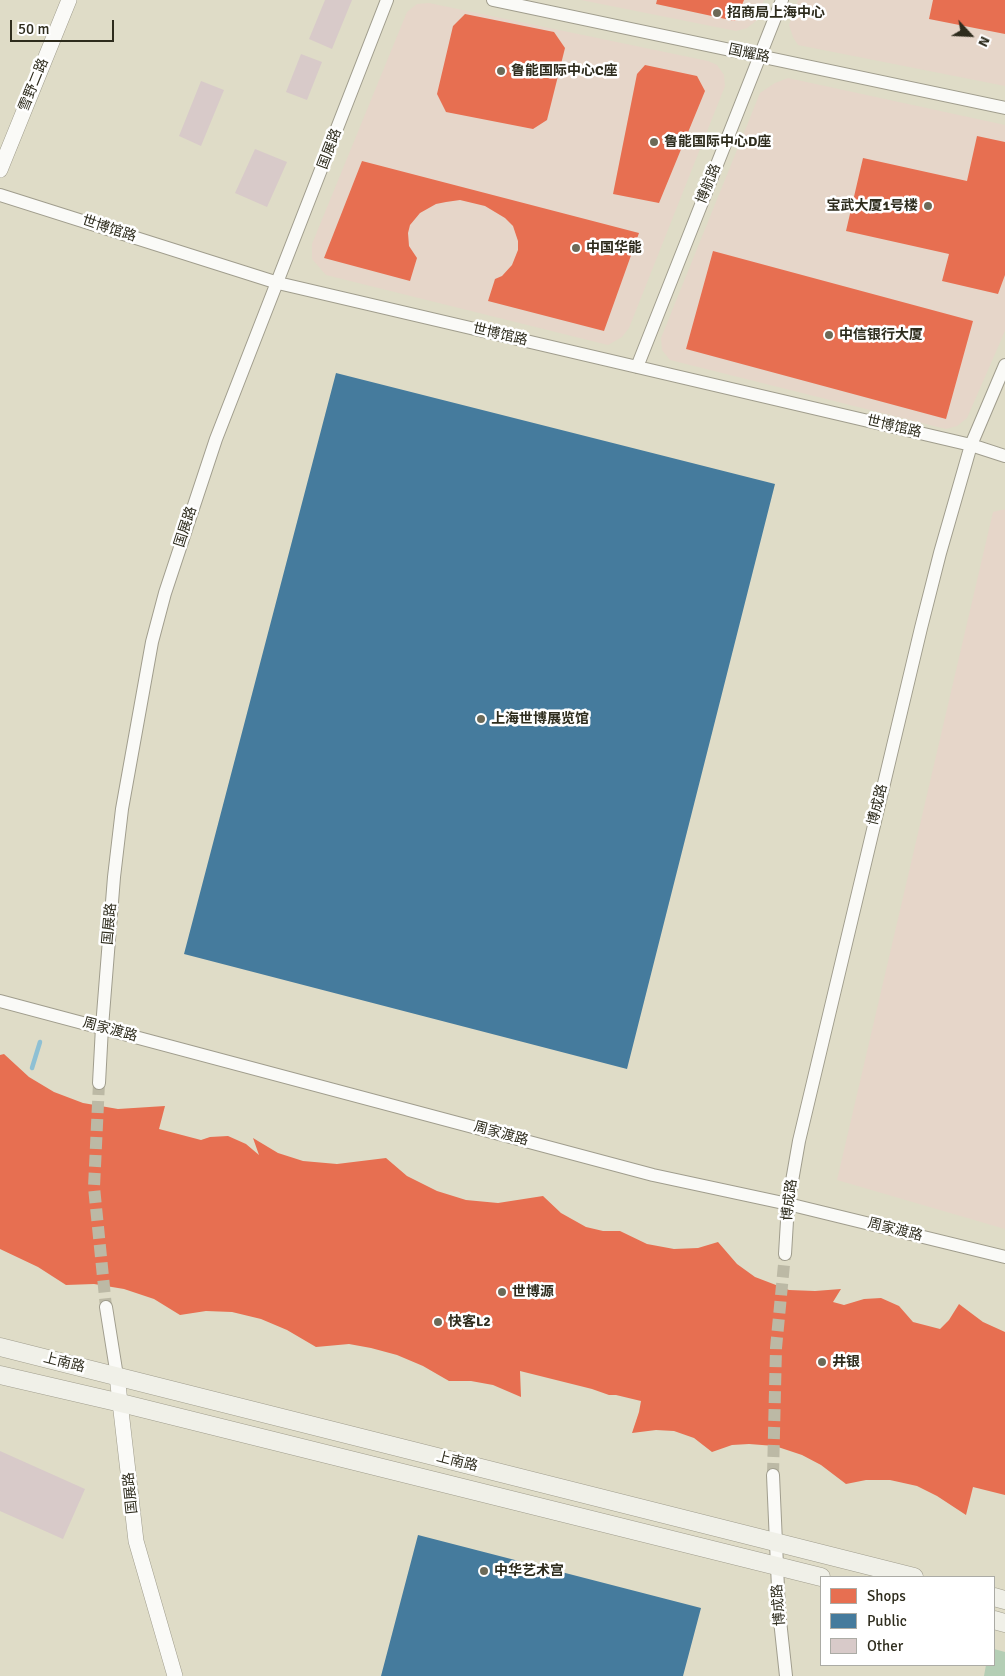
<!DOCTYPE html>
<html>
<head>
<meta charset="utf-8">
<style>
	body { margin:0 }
	#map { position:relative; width:1005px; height:1676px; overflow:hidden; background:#dfdcc7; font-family:Signika,sans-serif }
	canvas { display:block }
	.legend { position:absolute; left:820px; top:1576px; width:175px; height:90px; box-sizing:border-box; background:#fff; border:1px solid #ababa5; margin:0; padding:6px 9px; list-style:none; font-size:15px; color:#2e2c1d }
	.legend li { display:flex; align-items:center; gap:10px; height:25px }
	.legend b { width:25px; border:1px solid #ababa5 }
	.north { position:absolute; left:945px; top:10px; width:50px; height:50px; -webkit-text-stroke:4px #fff; paint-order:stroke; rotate:115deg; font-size:14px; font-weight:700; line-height:20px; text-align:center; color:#2e2c1d }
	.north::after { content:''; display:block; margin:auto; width:18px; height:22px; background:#2e2c1d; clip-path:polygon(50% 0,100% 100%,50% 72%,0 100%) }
	.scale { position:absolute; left:10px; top:20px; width:104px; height:22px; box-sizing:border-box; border:2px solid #2e2c1d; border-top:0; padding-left:6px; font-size:15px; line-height:18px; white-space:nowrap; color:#2e2c1d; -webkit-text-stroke:4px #fff; paint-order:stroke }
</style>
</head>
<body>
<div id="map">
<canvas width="1005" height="1676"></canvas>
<ul class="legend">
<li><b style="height:14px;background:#e76f51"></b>Shops</li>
<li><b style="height:14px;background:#457b9d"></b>Public</li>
<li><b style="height:14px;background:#d8cac9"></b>Other</li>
</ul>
<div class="north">N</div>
<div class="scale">50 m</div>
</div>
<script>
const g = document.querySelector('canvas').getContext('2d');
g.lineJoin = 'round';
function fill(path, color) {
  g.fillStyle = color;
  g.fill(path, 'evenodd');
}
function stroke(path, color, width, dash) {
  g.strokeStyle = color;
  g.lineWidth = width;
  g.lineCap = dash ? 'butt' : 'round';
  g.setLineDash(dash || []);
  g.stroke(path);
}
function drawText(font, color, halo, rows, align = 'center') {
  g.font = font + ' Signika,"Noto Sans SC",sans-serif';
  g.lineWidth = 5;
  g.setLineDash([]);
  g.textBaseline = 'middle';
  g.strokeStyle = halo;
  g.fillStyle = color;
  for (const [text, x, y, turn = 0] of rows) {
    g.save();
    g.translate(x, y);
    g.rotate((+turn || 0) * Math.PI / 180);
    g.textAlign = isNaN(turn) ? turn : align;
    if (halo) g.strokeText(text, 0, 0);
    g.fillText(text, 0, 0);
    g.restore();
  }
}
fill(new Path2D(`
	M581,0H764L756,21L747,28L736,31Z
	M798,0H1005V86L798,45L793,37L789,25Z
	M429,3L708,61L717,65L724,75L725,86L629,328L622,337L608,345L326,275L312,259V244L407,12L417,4Z
	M788,78L1005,125V331L967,418L957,426L946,429L670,360L662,350L661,338L760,93L775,83Z
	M1005,509V1229L837,1180L993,512Z`), '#e6d6c9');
fill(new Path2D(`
	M994,1649L1005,1652V1676H984L986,1665H994Z`), '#b4ceb5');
fill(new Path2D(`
	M657,0H744L735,21L656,4Z
	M933,0H1005V34L929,19Z
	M465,14L554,32L565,48L547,120L533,129L446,112L437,94L453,26Z
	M645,65L697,76L705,91L659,203L613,194L637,74Z
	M977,136L1005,142V275L998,294L942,281L949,254L846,231L863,158L967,181Z
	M362,161L639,233L604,331L488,301L495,279L502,276L512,265L518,250V241L513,226L505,218L485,206L460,200L446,202L436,204L420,213L410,225L408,233L409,246L417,258L410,281L324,258Z
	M713,251L973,321L946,419L686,349Z
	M4,1054L29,1077L54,1092L83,1103L118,1109L165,1106L159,1129L201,1140L210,1137L228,1136L246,1144L259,1155L253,1138L278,1153L303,1161L337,1164L386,1158L407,1176L437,1191L466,1200L498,1203L543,1196L561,1213L586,1227L603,1231H620L647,1244L674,1249L698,1248L718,1242L737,1264L755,1277L789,1290L815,1291L841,1289L833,1302L844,1305L864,1299L881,1298L899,1306L913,1322L940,1329L949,1320L959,1304L983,1322L1005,1332V1495L973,1487L966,1515L937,1496L917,1486L890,1480H866L846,1484L821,1465L802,1455L775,1446L749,1444L732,1445L712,1452L694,1438L674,1431L656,1430L632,1433L639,1412L641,1401L616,1395H609L592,1389L520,1371L521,1397L493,1385L471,1381H449L423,1366L397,1355L371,1348L349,1344L316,1347L287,1330L261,1319L232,1312L206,1311L180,1315L154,1299L124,1289L94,1284L66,1285L38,1267L0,1249V1055Z`), '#e76f51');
fill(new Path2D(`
	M336,373L775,484L627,1069L184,954Z
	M418,1535L701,1608L683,1676H381Z`), '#457b9d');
stroke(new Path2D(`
	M32,1068L40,1042`), '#8ec0d4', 4.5);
fill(new Path2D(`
	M325,0H352L332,49L309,39Z
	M301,54L322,62L307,100L286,92Z
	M201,81L224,90L201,146L179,136Z
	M255,149L287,162L267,207L235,193Z
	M0,1451L85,1489L63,1539L0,1511Z`), '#d8cac9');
stroke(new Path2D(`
	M99,1083L94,1187L106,1307
	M773,1475L776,1348L785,1254`), '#bcb9a5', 12, [12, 6]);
const minor = new Path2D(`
	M493,0L1005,108
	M0,195L278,283L971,445L1005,456
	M637,367L782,0
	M0,1001L653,1175L788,1204L1005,1257
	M99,1083L102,1027L114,877L122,809L152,642L165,593L216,439L387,0
	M785,1254L788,1204L799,1141L921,628L940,553L971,445L1005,365
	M106,1307L117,1376
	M773,1475L779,1611L786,1676`);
const tertiary = new Path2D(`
	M0,170L69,0
	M117,1376L136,1541L175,1676`);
const secondary = new Path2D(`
	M0,1347L914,1577
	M0,1375L121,1403L821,1577
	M994,1597L1005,1600
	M994,1620L1005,1623`);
stroke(minor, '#a09d8d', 14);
stroke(tertiary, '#a09d8d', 16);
stroke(secondary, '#a09d8d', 19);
stroke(minor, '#fafaf7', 12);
stroke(tertiary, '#fafaf7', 15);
stroke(secondary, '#f0f0e8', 18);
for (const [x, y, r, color] of [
	[717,13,5,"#6c6a58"],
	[501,71,5,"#6c6a58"],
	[654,142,5,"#6c6a58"],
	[928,206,5,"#6c6a58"],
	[576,248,5,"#6c6a58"],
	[829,335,5,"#6c6a58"],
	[481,719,5,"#6c6a58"],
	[502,1292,5,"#6c6a58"],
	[438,1322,5,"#6c6a58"],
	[822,1362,5,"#6c6a58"],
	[484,1571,5,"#6c6a58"]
]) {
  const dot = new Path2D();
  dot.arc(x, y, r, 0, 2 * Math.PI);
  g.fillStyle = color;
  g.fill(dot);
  stroke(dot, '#fff', 2);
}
drawText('bold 14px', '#2e2c1d', '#fff', [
	["招商局上海中心",727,13],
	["鲁能国际中心C座",511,71],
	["鲁能国际中心D座",664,142],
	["宝武大厦1号楼",918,206,"right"],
	["中国华能",586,248],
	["中信银行大厦",839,335],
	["上海世博展览馆",491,719],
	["世博源",512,1292],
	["快客L2",448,1322],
	["井银",832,1362],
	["中华艺术宫",494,1571]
], 'left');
drawText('14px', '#2e2c1d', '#fff', [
	["国耀路",749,54,12],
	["雪野二路",34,85,-68],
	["国展路",330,149,-69],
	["博航路",709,184,-68],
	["世博馆路",109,229,18],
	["世博馆路",500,335,13],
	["世博馆路",894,427,13],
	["国展路",186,527,-72],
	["博成路",878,805,-76],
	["国展路",110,924,-85],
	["周家渡路",110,1030,15],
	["周家渡路",501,1134,15],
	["博成路",790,1200,-83],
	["周家渡路",895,1230,14],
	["上南路",64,1363,14],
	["上南路",457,1462,14],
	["国展路",131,1493,-96],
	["博成路",779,1605,-94]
]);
</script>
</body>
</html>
